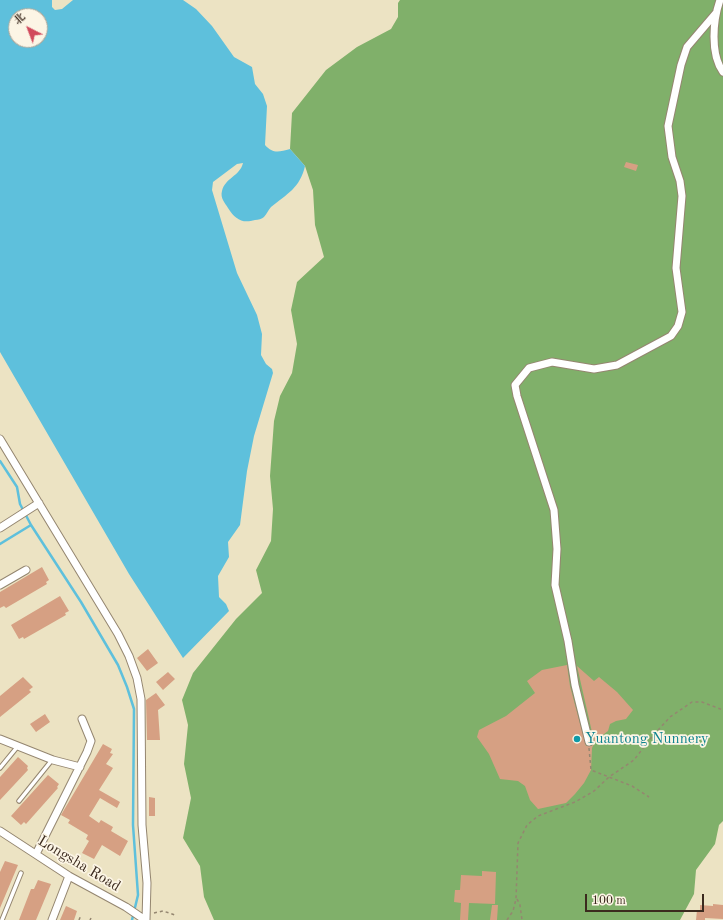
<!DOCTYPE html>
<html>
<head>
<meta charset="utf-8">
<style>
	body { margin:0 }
	#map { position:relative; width:723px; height:920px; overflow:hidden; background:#ece3c3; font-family:"Old Standard TT","Noto Serif SC",serif }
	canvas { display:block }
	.north { position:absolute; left:8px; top:8px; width:40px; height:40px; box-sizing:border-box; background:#fcf5e5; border:1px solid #afa495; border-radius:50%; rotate:318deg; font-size:11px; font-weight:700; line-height:16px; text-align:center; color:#3b2a1e }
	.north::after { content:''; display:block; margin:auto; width:14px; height:18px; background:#d1495b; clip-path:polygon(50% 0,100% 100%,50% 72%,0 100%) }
	.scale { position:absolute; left:585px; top:894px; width:119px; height:18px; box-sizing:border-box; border:2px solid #3b2a1e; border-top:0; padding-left:5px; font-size:12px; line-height:14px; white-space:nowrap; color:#3b2a1e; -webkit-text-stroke:3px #fcf5e5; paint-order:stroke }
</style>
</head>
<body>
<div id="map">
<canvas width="723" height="920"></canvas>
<div class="north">北</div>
<div class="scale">100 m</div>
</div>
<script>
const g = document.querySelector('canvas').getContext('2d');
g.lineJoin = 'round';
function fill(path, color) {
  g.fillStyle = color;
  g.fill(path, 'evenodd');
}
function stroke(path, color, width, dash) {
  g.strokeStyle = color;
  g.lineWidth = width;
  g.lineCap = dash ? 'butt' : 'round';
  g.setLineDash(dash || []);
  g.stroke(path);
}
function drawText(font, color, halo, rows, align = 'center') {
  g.font = font + ' "Old Standard TT",serif';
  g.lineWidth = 3.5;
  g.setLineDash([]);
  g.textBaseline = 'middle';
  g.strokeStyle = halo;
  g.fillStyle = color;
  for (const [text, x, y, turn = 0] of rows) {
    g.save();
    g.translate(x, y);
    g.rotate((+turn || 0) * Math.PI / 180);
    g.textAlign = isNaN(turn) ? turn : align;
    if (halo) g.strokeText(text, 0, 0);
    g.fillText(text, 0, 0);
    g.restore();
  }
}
fill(new Path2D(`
	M400,0H723V821L719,825L715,844L696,870L694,894L680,920H214L204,897L200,866L183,838L191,798L184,764L188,725L182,700L193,673L236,619L262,593L256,570L271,541L273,509L270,476L274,421L280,396L292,373L297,344L291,310L297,282L324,257L315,225L313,190L305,166L290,149L292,113L326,70L357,47L391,29L398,17V3Z`), '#80b06a');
fill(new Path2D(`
	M0,0H52V7L55,10L62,9L73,0H183L196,9L212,26L234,57L252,67L255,84L263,94L267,106L265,145C273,154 279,152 290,149L305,166C300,188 287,194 271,207C268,210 267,214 264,217C262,219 258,220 255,220C242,224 235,219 228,208C225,203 220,198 222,191C225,178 240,176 243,163L237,164L213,182L212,190L237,273L257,315L262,334L261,355L266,364L272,369L273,373L254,436L247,471L240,525L228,542L229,557L218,576L219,597L226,604L229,611L183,658L129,574L0,352ZM16,16H40V40H16Z`), '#5ec0dc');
stroke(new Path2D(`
	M0,461L17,487L20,504L31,525L81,602L118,665L127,687L134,709L133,825L138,895L132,920
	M0,544L31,525`), '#5ec0dc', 2.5);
fill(new Path2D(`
	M626,162L638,165L636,171L624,167Z
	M42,567L49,580L46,582L47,584L6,608L4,606L0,608V592Z
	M60,596L69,611L65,613L66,615L24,639L23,637L19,639L11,625Z
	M148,649L158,663L147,671L137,658Z
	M567,665L570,686L586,746H592L594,741L577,666L594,681L599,677L617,692L633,710L626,719L616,721L610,724L608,731L596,740L592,748L591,770L584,783L575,794L566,803L538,809L530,800L525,786L518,781L500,779L489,754L477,737L479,730L506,716L535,693L527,681L542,670Z
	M168,672L175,679L163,690L156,682Z
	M23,677L33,687L29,690L31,692L0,717V696Z
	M156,693L165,705L158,710L160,740H147L146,700Z
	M45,714L50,722L36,732L30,724Z
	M103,744L112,749L110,753L113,754L106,764L113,768L99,790L120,802L117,808L100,798L89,816L99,823L101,820L113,827L111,831L128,841L120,856L102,845L94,859L82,853L89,841L86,839L88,835L68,823L70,820L61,815Z
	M18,757L28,766L27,768L28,770L0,800V777Z
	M48,775L59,784L57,787L58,788L26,824L24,822L21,825L11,816Z
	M149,797L155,798V816H149Z
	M5,861L18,865L0,908V872Z
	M482,871L496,872L495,904L469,903L468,920H460L461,903L454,902L455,890H460L461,875L482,876Z
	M38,880L51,884L36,920H19L31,889H34Z
	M713,904L723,905V919L705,918V920H696L697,910H700V905L713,906Z
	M492,905H498L497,920H490Z
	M66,906L77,911L74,920H60Z`), '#d6a083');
const lane = new Path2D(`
	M0,768L18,746
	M19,801L52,760
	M2,920L21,873`);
const street = new Path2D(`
	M720,0C713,20 710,54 723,72
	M0,439L118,634L129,656L137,678L141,699L142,825L147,883L146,920
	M0,528L39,503
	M0,585L26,570
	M0,739L53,760L80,767
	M589,742L575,685L568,641L555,585L557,549L554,510L517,396L515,385L529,368L552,362L594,369L617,365L671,336L678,326L682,312L676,268L682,196L680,181L672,157L668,126L681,65L687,47L716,13
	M0,831L69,876L126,907L145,920
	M36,854L87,752L91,741L82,719
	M52,920L69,876`);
stroke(lane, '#948670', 5.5);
stroke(street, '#948670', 9);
stroke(new Path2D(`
	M589,748L591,770L632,786L649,797
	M517,899L520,905L522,920
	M154,913L163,911L175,915
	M79,920L81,915
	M90,920L91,918
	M507,920L513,911L516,899L518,843L527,825L538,816L575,802L594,791L609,777L634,760L650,739L670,717L692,702H702L723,710`), '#948670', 1.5, [3, 3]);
stroke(lane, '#fff', 3.5);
stroke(street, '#fff', 7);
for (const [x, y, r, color] of [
	[577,739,4,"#0f9aa8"]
]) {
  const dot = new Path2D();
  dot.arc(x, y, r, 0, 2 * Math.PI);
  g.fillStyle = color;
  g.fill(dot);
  stroke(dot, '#fcf5e5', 1.5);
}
drawText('15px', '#0d838f', '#fcf5e5', [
	["Yuantong Nunnery",585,739]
], 'left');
drawText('15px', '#3b2a1e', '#fcf5e5', [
	["Longsha Road",79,864,31]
]);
</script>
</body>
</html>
